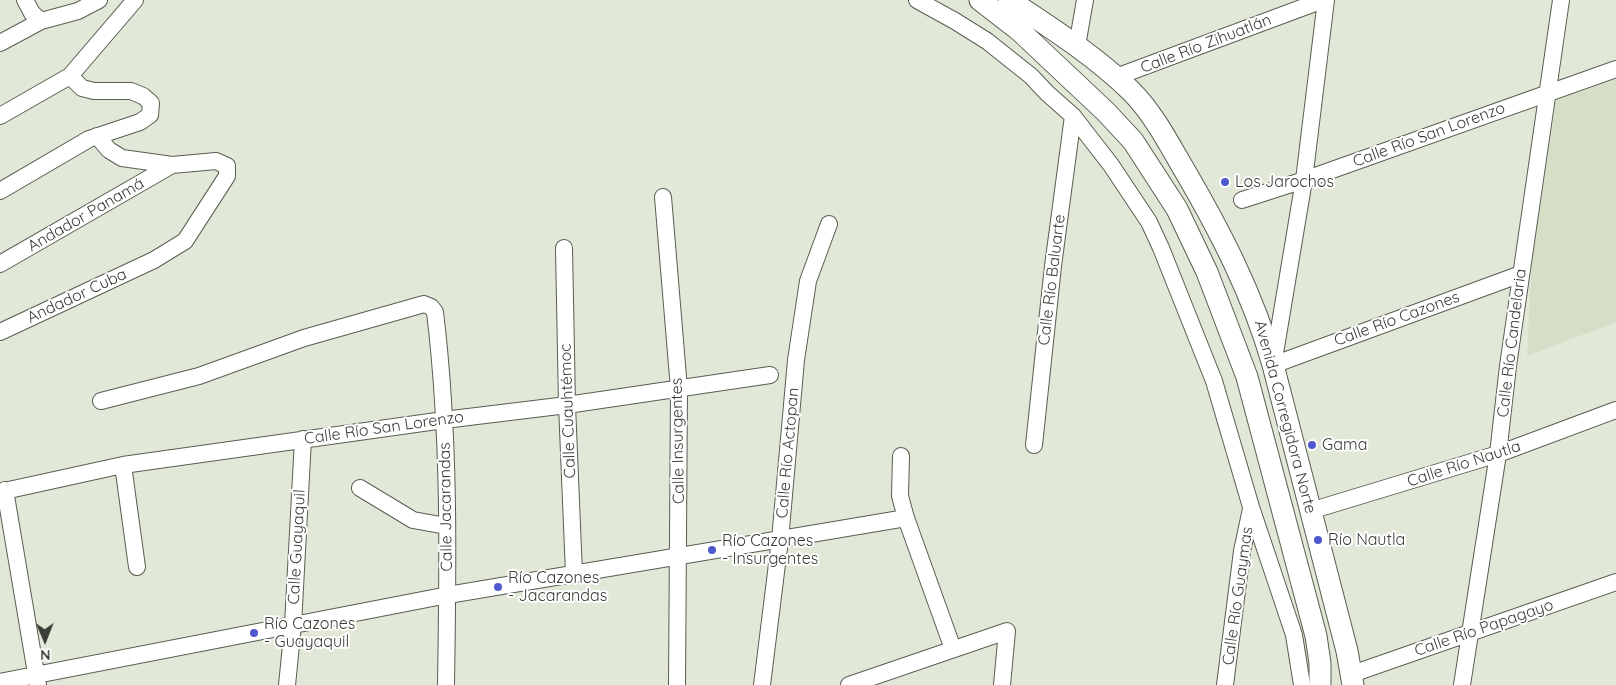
<!DOCTYPE html>
<html>
<head>
<meta charset="utf-8">
<style>
	body { margin:0 }
	#map { position:relative; width:1616px; height:685px; overflow:hidden; background:#e1e8d8; font-family:Quicksand,sans-serif }
	canvas { display:block }
	.north { position:absolute; left:20px; top:615px; width:50px; height:50px; -webkit-text-stroke:4px #fff; paint-order:stroke; rotate:179deg; font-size:14px; font-weight:700; line-height:20px; text-align:center; color:#3b3d37 }
	.north::after { content:''; display:block; margin:auto; width:18px; height:22px; background:#3b3d37; clip-path:polygon(50% 0,100% 100%,50% 72%,0 100%) }
</style>
</head>
<body>
<div id="map">
<canvas width="1616" height="685"></canvas>
<div class="north">N</div>
</div>
<script>
const g = document.querySelector('canvas').getContext('2d');
g.lineJoin = 'round';
function fill(path, color) {
  g.fillStyle = color;
  g.fill(path, 'evenodd');
}
function stroke(path, color, width, dash) {
  g.strokeStyle = color;
  g.lineWidth = width;
  g.lineCap = dash ? 'butt' : 'round';
  g.setLineDash(dash || []);
  g.stroke(path);
}
function drawText(font, color, halo, rows, align = 'center') {
  g.font = font + ' Quicksand,sans-serif';
  g.lineWidth = 4;
  g.setLineDash([]);
  g.textBaseline = 'middle';
  g.strokeStyle = halo;
  g.fillStyle = color;
  for (const [text, x, y, turn = 0] of rows) {
    g.save();
    g.translate(x, y);
    g.rotate((+turn || 0) * Math.PI / 180);
    g.textAlign = isNaN(turn) ? turn : align;
    if (halo) g.strokeText(text, 0, 0);
    g.fillText(text, 0, 0);
    g.restore();
  }
}
fill(new Path2D(`
	M1616,76V322L1527,356L1532,260L1557,96Z`), '#d5dec7');
const minor = new Path2D(`
	M25,0L32,13L41,21
	M917,0L955,21L987,41L1031,76L1047,93L1073,116L1111,165L1149,222L1161,248L1214,381L1251,507L1294,635L1302,685
	M1326,0L1304,180L1273,365L1521,274
	M0,43L41,21L78,11L99,0
	M1077,46L1085,0
	M1116,77L1323,0
	M0,116L70,76L135,0
	M0,191L89,139L140,122L150,115L151,103L143,96L131,91H94L82,88L70,76
	M663,197L679,389L677,685
	M1242,200L1304,180L1616,69
	M564,248L567,405L574,574
	M0,264L172,165
	M0,332L154,260L185,241L227,176V166L216,161L172,165L122,158L109,150L97,136
	M101,401L199,376L304,338L424,304L431,307L435,312C450,436 448,561 446,685
	M1034,445L1053,266L1073,116
	M901,456L900,496L906,518L953,649
	M123,465L137,567
	M360,488L413,520L446,526
	M5,490L38,685
	M0,492L123,465L444,420L567,405L770,375
	M1310,511L1498,454L1616,410
	M1352,674L1616,582
	M0,682L448,595L906,518
	M287,685L293,625L303,439
	M762,685L780,540L796,360L808,281L829,224
	M849,685L1007,631L1002,685
	M1225,685L1242,551L1251,509
	M1462,685L1498,454L1508,366L1561,0`);
const major = new Path2D(`
	M980,0L1020,31L1106,112L1133,141L1177,209L1207,272L1247,377L1316,636L1320,663V685
	M1009,0C1051,28 1094,55 1131,91C1152,112 1167,140 1182,166C1219,229 1253,294 1273,365L1347,651L1353,685`);
stroke(minor, '#585e51', 18);
stroke(major, '#585e51', 23);
stroke(minor, '#fff', 16);
stroke(major, '#fff', 21);
for (const [x, y, r, color] of [
	[1225,182,5,"#5058cf"],
	[1312,445,5,"#5058cf"],
	[1318,540,5,"#5058cf"],
	[712,550,5,"#5058cf"],
	[498,587,5,"#5058cf"],
	[254,633,5,"#5058cf"]
]) {
  const dot = new Path2D();
  dot.arc(x, y, r, 0, 2 * Math.PI);
  g.fillStyle = color;
  g.fill(dot);
  stroke(dot, '#fff', 2);
}
drawText('16px', '#3b3d37', '#fff', [
	["Calle Río Zihuatlán",1206,44,-21],
	["Calle Río San Lorenzo",1429,135,-20],
	["Andador Panamá",86,215,-30],
	["Calle Río Baluarte",1052,280,-83],
	["Andador Cuba",77,296,-25],
	["Calle Río Cazones",1397,319,-20],
	["Calle Río Candelaria",1512,343,-83],
	["Calle Cuauhtémoc",568,411,-92],
	["Avenida Corregidora Norte",1285,417,75],
	["Calle Río San Lorenzo",384,428,-8],
	["Calle Insurgentes",678,441,-91],
	["Calle Río Actopan",788,453,-85],
	["Calle Río Nautla",1464,464,-18],
	["Calle Jacarandas",446,507,-91],
	["Calle Guayaquil",297,547,-87],
	["Calle Río Guaymas",1238,596,-82],
	["Calle Río Papagayo",1484,628,-19]
]);
drawText('16px', '#3b3d37', '#fff', [
	["Los Jarochos",1235,182],
	["Gama",1322,445],
	["Río Nautla",1328,540],
	["Río Cazones",722,541],
	["- Insurgentes",722,559],
	["Río Cazones",508,578],
	["- Jacarandas",508,596],
	["Río Cazones",264,624],
	["- Guayaquil",264,642]
], 'left');
</script>
</body>
</html>
